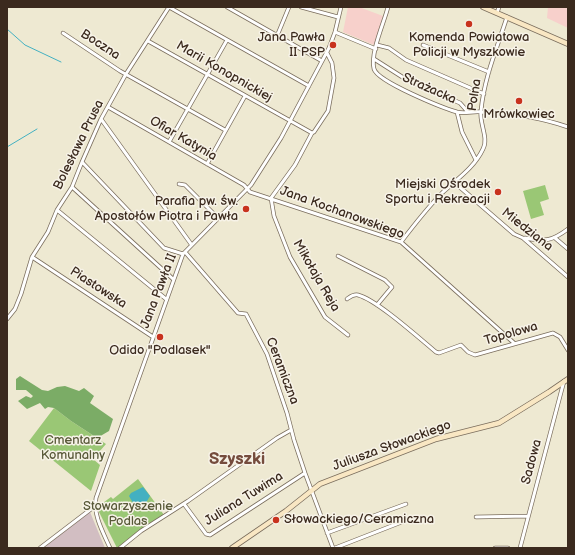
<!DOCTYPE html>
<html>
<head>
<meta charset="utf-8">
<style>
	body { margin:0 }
	#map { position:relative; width:575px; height:555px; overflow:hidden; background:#eee9d2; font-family:"Balsamiq Sans",sans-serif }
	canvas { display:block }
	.frame { position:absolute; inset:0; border:8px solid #3b2a1e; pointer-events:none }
</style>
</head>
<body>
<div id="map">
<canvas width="575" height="555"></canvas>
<div class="frame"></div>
</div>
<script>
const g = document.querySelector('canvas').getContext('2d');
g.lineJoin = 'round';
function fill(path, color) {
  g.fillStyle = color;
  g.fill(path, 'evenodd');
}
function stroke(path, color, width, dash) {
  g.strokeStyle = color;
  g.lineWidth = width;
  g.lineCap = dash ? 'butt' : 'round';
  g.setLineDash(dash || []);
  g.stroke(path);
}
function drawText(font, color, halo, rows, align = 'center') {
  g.font = font + ' "Balsamiq Sans",sans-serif';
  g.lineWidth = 3;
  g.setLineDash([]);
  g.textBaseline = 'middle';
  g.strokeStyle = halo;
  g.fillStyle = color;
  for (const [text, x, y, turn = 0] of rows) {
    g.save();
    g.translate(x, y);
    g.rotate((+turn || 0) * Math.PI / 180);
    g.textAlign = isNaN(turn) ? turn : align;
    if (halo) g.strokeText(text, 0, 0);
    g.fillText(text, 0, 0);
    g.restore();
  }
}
fill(new Path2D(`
	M348,7H359L383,16L375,44L374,45L343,32Z
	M548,7H568V28L547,18Z`), '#f7d0cb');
fill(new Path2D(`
	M90,512L105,548H43Z`), '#d2bec2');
fill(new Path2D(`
	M545,185L549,199L540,202L544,215L531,219L523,191Z
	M54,408L71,421L106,444L93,459L100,465L91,491L29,441Z
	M138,479L164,515L117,548L99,512L100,505L111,497L113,499Z`), '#9ac775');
fill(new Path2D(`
	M20,376L42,390L48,391L57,387L65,386L79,391L84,388L94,396L90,403L113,419L109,431L97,438L71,421L54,408L48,407L45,409L40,403L27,409L18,401L26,396L31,398L33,396L26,390H16V379Z`), '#7bac66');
fill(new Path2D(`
	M143,487L150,496L143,508L133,503L129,496L131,493Z`), '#43b0c1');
stroke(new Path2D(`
	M7,29L25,45L61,62
	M7,147L37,129`), '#43b0c1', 1);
const street = new Path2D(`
	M169,7L309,86
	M227,7L322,61
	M301,7L338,17
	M388,7C384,23 370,53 374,69C378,82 443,108 457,112C465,114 473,111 481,112C511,113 539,117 568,127
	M497,13L499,7
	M335,32L376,49
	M63,33L120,71L225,130
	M277,36L289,7
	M148,41L312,133L314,132L328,111L334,78L332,63L327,53
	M377,45L389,48L406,60L484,94
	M423,45L489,72
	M374,59L407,80L460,103L468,112
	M108,107L244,185L250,192L401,242L514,343
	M457,112L462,132L476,160
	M101,119L191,244
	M312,133L295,165L271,198L274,216L290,257L325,317L348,335
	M169,142L227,40
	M82,162L164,248L183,254
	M207,164L245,96
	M455,183L514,234L523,238L568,277
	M179,184L185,185L218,218
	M72,187L173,279
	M57,210L166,299
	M525,238C545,242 552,241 568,229
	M555,238L568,249
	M401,242C414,225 427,208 442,193C457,179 474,168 483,149C489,138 479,123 481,111C484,78 497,48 507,17
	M185,252L238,313L246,314L267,354L287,413L294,440L305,473L333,548
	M338,256L385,280L392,287L377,305
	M32,257L153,337
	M347,299C350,297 353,294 358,295C377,300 419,338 436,352L439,353L461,345L468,352L475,355L553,333L560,337L568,350
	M7,319L15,309L21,294L32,257L48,232L57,210L72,187L82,162L101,119L126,74L169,7
	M184,504L206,534L210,535L305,473
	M476,517L528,516
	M327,533L406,504
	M40,548L95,506
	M110,548C103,532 93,515 96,498L183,254L251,185L281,138L329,48L335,32L341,7
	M120,548L141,531L188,501L277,438L291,430
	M335,548L412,518
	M495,548H508
	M520,548L564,381`);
const secondary = new Path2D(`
	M483,7L568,44
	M232,548L286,511L320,484L436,439L499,423L549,392L568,379`);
stroke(street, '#7a6d5d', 4.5);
stroke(secondary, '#7a6d5d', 6);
stroke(street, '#fff', 3);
stroke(secondary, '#f9e7c3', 4.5);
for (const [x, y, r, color] of [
	[469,24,4,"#c8321e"],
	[333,45,4,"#c8321e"],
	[519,101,4,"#c8321e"],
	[498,192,4,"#c8321e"],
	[246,209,4,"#c8321e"],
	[160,337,4,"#c8321e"],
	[276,520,4,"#c8321e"]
]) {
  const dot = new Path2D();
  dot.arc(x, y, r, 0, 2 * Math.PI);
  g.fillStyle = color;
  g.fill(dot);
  stroke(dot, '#f7f3e8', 1.5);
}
drawText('13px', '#3b2a1e', '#f7f3e8', [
	["Jana Pawła",325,38],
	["II PSP",325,53],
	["Komenda Powiatowa",469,38,"center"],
	["Policji w Myszkowie",469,53,"center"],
	["Mrówkowiec",519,115,"center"],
	["Miejski Ośrodek",490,185],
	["Sportu i Rekreacji",490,200],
	["Parafia pw. św.",238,202],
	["Apostołów Piotra i Pawła",238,217],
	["Odido \"Podlasek\"",160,351,"center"],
	["Słowackiego/Ceramiczna",284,520,"left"]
], 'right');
drawText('13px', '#3b2a1e', '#f7f3e8', [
	["Boczna",100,45,33],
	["Marii Konopnickiej",224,72,30],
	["Strażacka",429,89,24],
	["Polna",475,95,-81],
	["Ofiar Katynia",183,139,30],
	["Bolesława Prusa",79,145,-64],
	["Jana Kochanowskiego",342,213,20],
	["Miedziana",527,230,38],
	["Mikołaja Reja",316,276,60],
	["Piastowska",98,288,33],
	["Jana Pawła II",159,291,-69],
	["Topolowa",511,334,-16],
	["Ceramiczna",282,371,69],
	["Juliusza Słowackiego",392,446,-20],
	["Sadowa",532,462,-75],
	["Juliana Tuwima",244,499,-32]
]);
drawText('13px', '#585938', '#f7f3e8', [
	["Cmentarz",73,441],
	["Komunalny",73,456],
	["Stowarzyszenie",128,507],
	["Podlas",128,522]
]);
drawText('bold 17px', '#754c3d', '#f7f3e8', [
	["Szyszki",237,460]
]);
</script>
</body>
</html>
